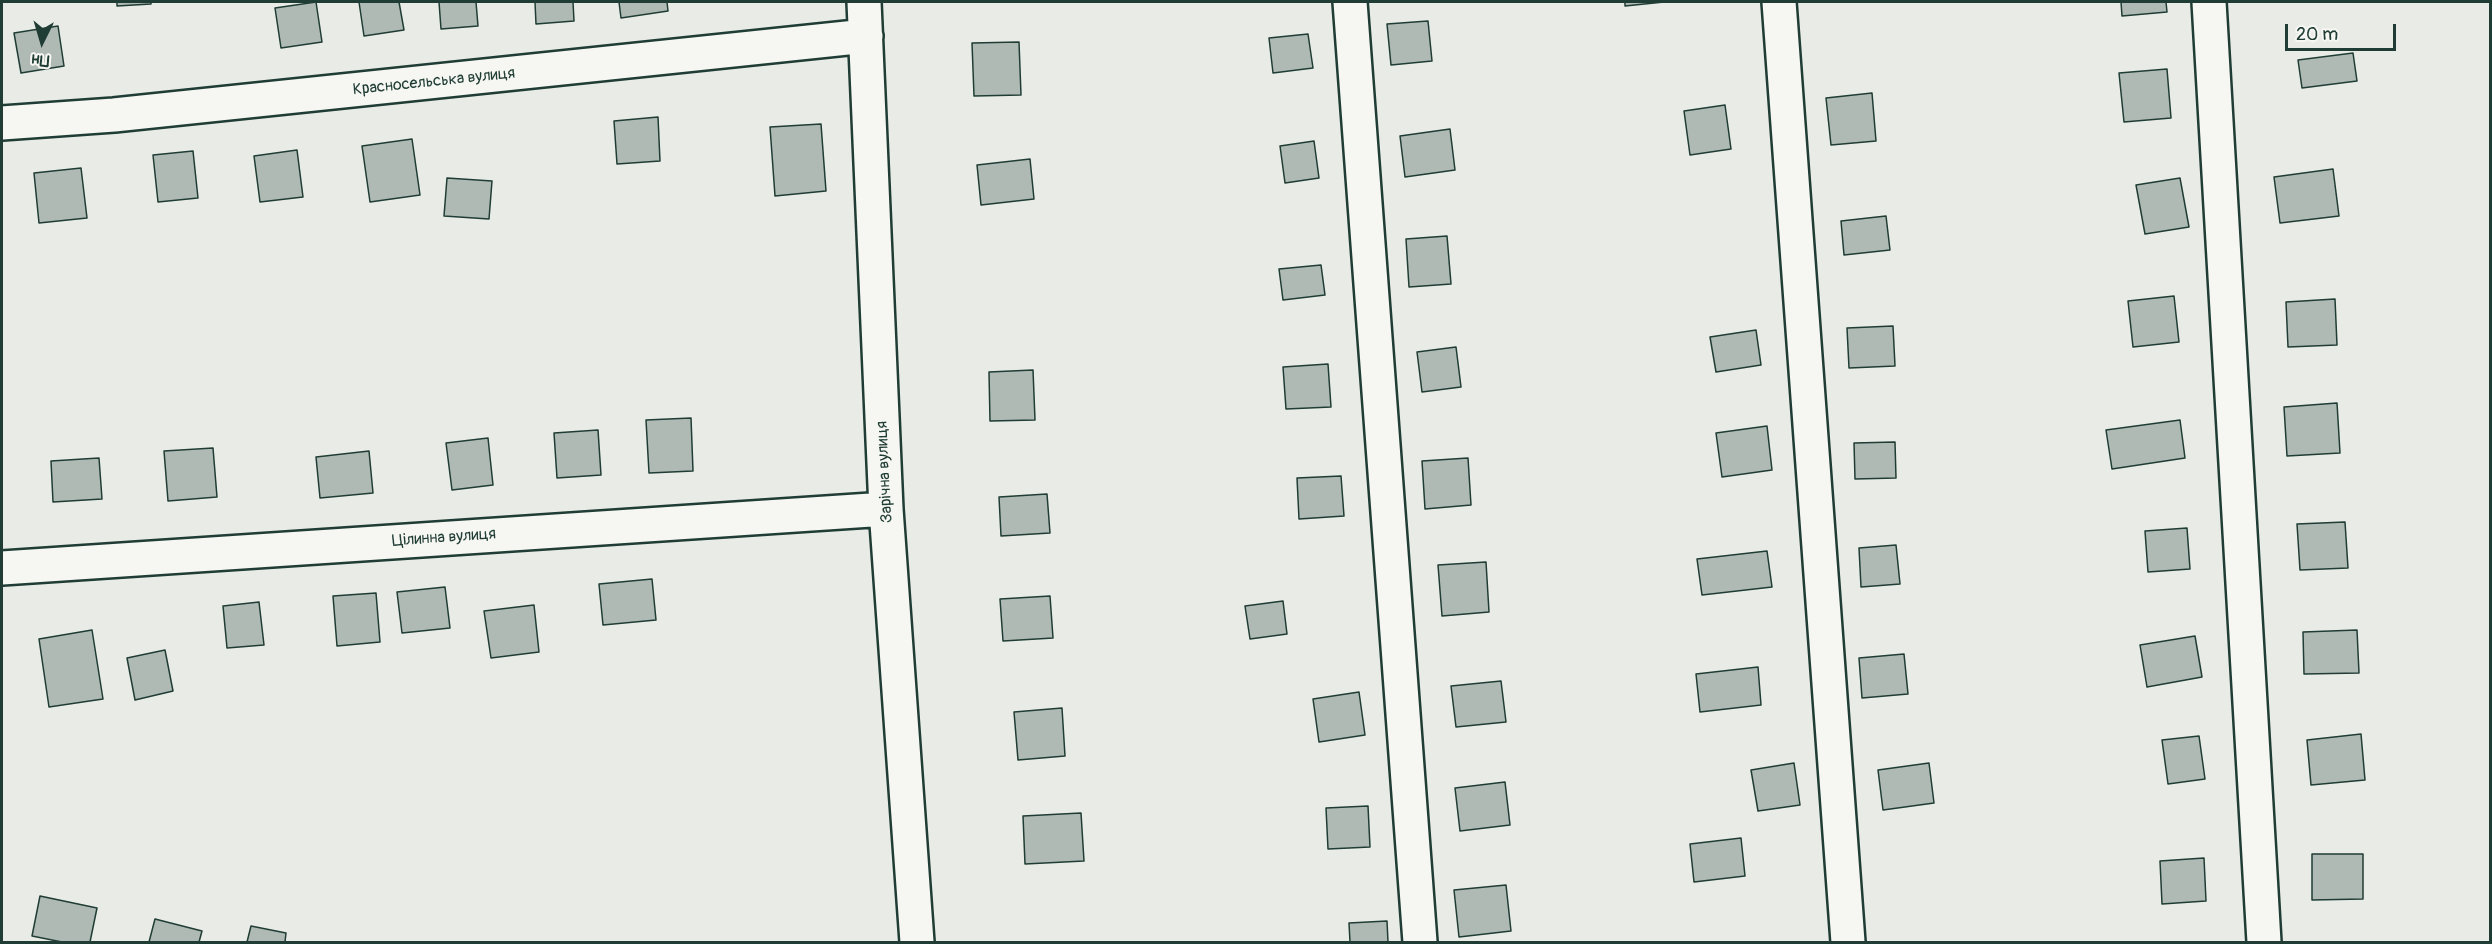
<!DOCTYPE html>
<html>
<head>
<meta charset="utf-8">
<style>
	body { margin:0 }
	#map { position:relative; width:2492px; height:944px; overflow:hidden; background:#e9ebe7; font-family:Pangolin,sans-serif }
	canvas { display:block }
	.frame { position:absolute; inset:0; border:3px solid #1f3d34; pointer-events:none }
	.north { position:absolute; left:12px; top:12px; width:60px; height:60px; -webkit-text-stroke:4px #f6f6f2; paint-order:stroke; rotate:185deg; font-size:16px; font-weight:700; line-height:24px; text-align:center; color:#1f3d34 }
	.north::after { content:''; display:block; margin:auto; width:21px; height:27px; background:#1f3d34; clip-path:polygon(50% 0,100% 100%,50% 72%,0 100%) }
	.scale { position:absolute; left:2285px; top:24px; width:111px; height:27px; box-sizing:border-box; border:3px solid #1f3d34; border-top:0; padding-left:8px; font-size:18px; line-height:21px; white-space:nowrap; color:#1f3d34; -webkit-text-stroke:4px #f6f6f2; paint-order:stroke }
</style>
</head>
<body>
<div id="map">
<canvas width="2492" height="944"></canvas>
<div class="frame"></div>
<div class="north">Пн</div>
<div class="scale">20 m</div>
</div>
<script>
const g = document.querySelector('canvas').getContext('2d');
g.lineJoin = 'round';
function fill(path, color) {
  g.fillStyle = color;
  g.fill(path, 'evenodd');
}
function stroke(path, color, width, dash) {
  g.strokeStyle = color;
  g.lineWidth = width;
  g.lineCap = dash ? 'butt' : 'round';
  g.setLineDash(dash || []);
  g.stroke(path);
}
function drawText(font, color, halo, rows, align = 'center') {
  g.font = font + ' Pangolin,sans-serif';
  g.lineWidth = 5;
  g.setLineDash([]);
  g.textBaseline = 'middle';
  g.strokeStyle = halo;
  g.fillStyle = color;
  for (const [text, x, y, turn = 0] of rows) {
    g.save();
    g.translate(x, y);
    g.rotate((+turn || 0) * Math.PI / 180);
    g.textAlign = isNaN(turn) ? turn : align;
    if (halo) g.strokeText(text, 0, 0);
    g.fillText(text, 0, 0);
    g.restore();
  }
}
const building = new Path2D(`
	M117,2H151V4L117,6Z
	M316,2L322,42L281,48L275,8Z
	M359,2H399L404,30L364,36Z
	M439,2H476L478,26L441,29Z
	M535,2H573L574,21L536,24Z
	M619,2H667L668,11L621,18Z
	M1625,2H1664L1625,6Z
	M2121,2H2166L2167,12L2122,16Z
	M1428,21L1432,61L1391,65L1387,24Z
	M58,26L64,66L21,73L14,33Z
	M1308,34L1313,68L1273,73L1269,38Z
	M1019,42L1021,95L974,96L972,43Z
	M2353,53L2357,81L2302,88L2298,60Z
	M2167,69L2171,118L2124,122L2119,73Z
	M1872,93L1876,141L1831,145L1826,98Z
	M1725,105L1731,149L1690,155L1684,111Z
	M658,117L660,161L617,164L614,121Z
	M821,124L826,191L775,196L770,127Z
	M1450,129L1455,170L1405,177L1400,136Z
	M412,139L420,195L370,202L362,146Z
	M1314,141L1319,178L1285,183L1280,146Z
	M297,150L303,197L260,202L254,156Z
	M193,151L198,198L158,202L153,155Z
	M1030,159L1034,199L981,205L977,165Z
	M81,168L87,218L39,223L34,173Z
	M2333,169L2339,216L2280,223L2274,177Z
	M447,178L492,181L489,219L444,216Z
	M2180,178L2189,227L2145,234L2136,185Z
	M1886,216L1890,250L1844,255L1841,221Z
	M1447,236L1451,284L1409,287L1406,239Z
	M1321,265L1325,295L1283,300L1279,269Z
	M2174,296L2179,342L2133,347L2128,301Z
	M2335,299L2337,345L2288,347L2286,302Z
	M1893,326L1895,366L1849,368L1847,328Z
	M1756,330L1761,365L1716,372L1710,337Z
	M1456,347L1461,387L1422,392L1417,352Z
	M1328,364L1331,407L1286,409L1283,367Z
	M1033,370L1035,420L990,421L989,372Z
	M2337,403L2340,453L2287,456L2284,407Z
	M691,418L693,471L649,473L646,420Z
	M2180,420L2185,458L2112,469L2106,430Z
	M1767,426L1772,470L1722,477L1716,433Z
	M598,430L601,475L557,478L554,433Z
	M488,438L493,485L452,490L446,443Z
	M1895,442L1896,478L1855,479L1854,443Z
	M213,448L217,497L168,501L164,451Z
	M369,451L373,493L320,498L316,457Z
	M99,458L102,499L53,502L51,461Z
	M1468,458L1471,505L1425,509L1422,461Z
	M1341,476L1344,516L1299,519L1297,478Z
	M1047,494L1050,533L1001,536L999,497Z
	M2345,522L2348,568L2300,570L2297,524Z
	M2187,528L2190,569L2148,572L2145,531Z
	M1896,545L1900,584L1861,587L1859,548Z
	M1767,551L1772,587L1702,595L1697,559Z
	M1486,562L1489,612L1442,616L1438,565Z
	M652,579L656,620L603,625L599,584Z
	M445,587L450,628L402,633L397,592Z
	M376,593L380,642L337,646L333,596Z
	M1050,596L1053,638L1003,641L1000,599Z
	M1283,601L1287,634L1250,639L1245,606Z
	M259,602L264,645L227,648L223,606Z
	M534,605L539,652L491,658L484,611Z
	M92,630L103,699L49,707L39,639Z
	M2357,630L2359,673L2304,674L2303,632Z
	M2195,636L2202,677L2147,687L2140,645Z
	M165,650L173,691L135,700L127,658Z
	M1904,654L1908,694L1862,698L1859,658Z
	M1758,667L1761,705L1700,712L1696,674Z
	M1501,681L1506,722L1456,727L1451,686Z
	M1359,692L1365,735L1319,742L1313,699Z
	M1062,708L1065,756L1018,760L1014,712Z
	M2361,734L2365,780L2311,785L2307,740Z
	M2199,736L2205,779L2168,784L2162,740Z
	M1794,763L1800,805L1758,811L1751,770Z
	M1929,763L1934,803L1883,810L1878,770Z
	M1505,782L1510,825L1460,831L1455,788Z
	M1368,806L1370,847L1328,849L1326,808Z
	M1081,813L1084,861L1025,864L1023,816Z
	M1741,838L1745,876L1694,882L1690,844Z
	M2312,854H2363V899L2312,900Z
	M2204,858L2206,901L2162,904L2160,861Z
	M1506,885L1511,931L1459,937L1454,890Z
	M40,896L97,908L90,942H62L32,936Z
	M155,919L202,931L199,942H149Z
	M1387,921L1388,942H1350L1349,923Z
	M251,926L286,933L285,942H247Z`);
fill(building, '#b0bab5');
stroke(building, '#1f3d34', 1.5);
const minor = new Path2D(`
	M864,2L886,509L917,942
	M1350,2L1420,942
	M1779,2L1848,942
	M2209,2L2264,942
	M2,123L114,115L866,36
	M2,568L886,509`);
stroke(minor, '#1f3d34', 38);
stroke(minor, '#f6f6f2', 33);
drawText('16px', '#1f3d34', '#f6f6f2', [
	["Красносельська вулиця",434,82,-6],
	["Зарічна вулиця",885,472,-93],
	["Цілинна вулиця",444,538,-4]
]);
</script>
</body>
</html>
